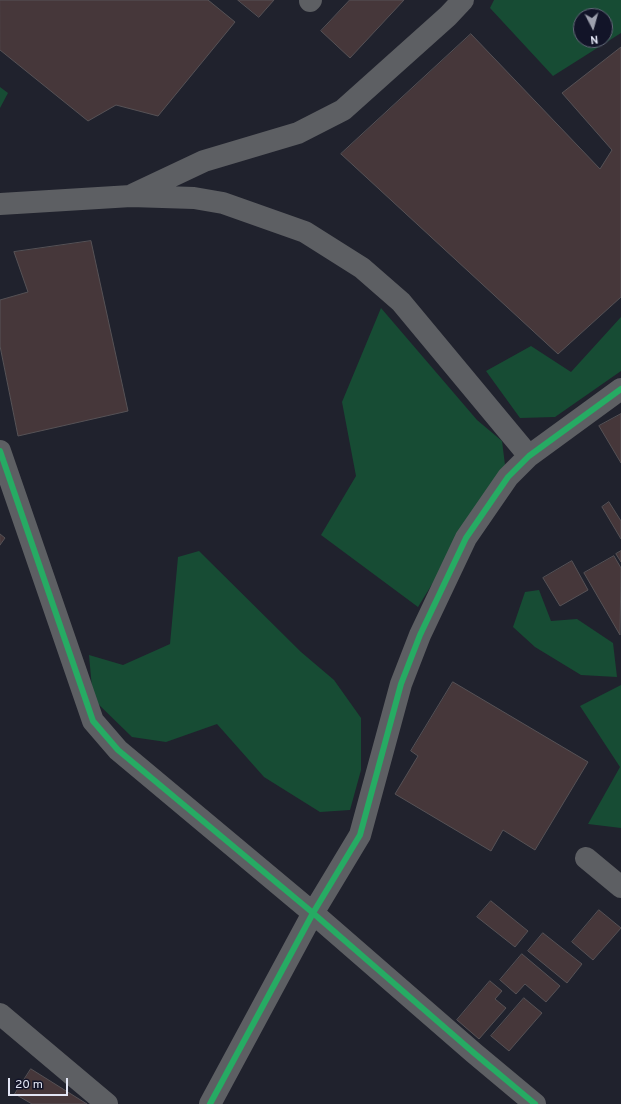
<!DOCTYPE html>
<html>
<head>
<meta charset="utf-8">
<style>
	body { margin:0 }
	#map { position:relative; width:621px; height:1104px; overflow:hidden; background:#20222d; font-family:Overpass,sans-serif }
	canvas { display:block }
	.north { position:absolute; left:573px; top:8px; width:40px; height:40px; box-sizing:border-box; background:#121428; border:1px solid #65687a; border-radius:50%; rotate:174deg; font-size:11px; font-weight:700; line-height:16px; text-align:center; color:#e2e5f4 }
	.north::after { content:''; display:block; margin:auto; width:14px; height:18px; background:#9ea1ae; clip-path:polygon(50% 0,100% 100%,50% 72%,0 100%) }
	.scale { position:absolute; left:8px; top:1078px; width:60px; height:18px; box-sizing:border-box; border:2px solid #e2e5f4; border-top:0; padding-left:5px; font-size:12px; line-height:14px; white-space:nowrap; color:#e2e5f4; -webkit-text-stroke:3px #121428; paint-order:stroke }
</style>
</head>
<body>
<div id="map">
<canvas width="621" height="1104"></canvas>
<div class="north">N</div>
<div class="scale">20 m</div>
</div>
<script>
const g = document.querySelector('canvas').getContext('2d');
g.lineJoin = 'round';
function fill(path, color) {
  g.fillStyle = color;
  g.fill(path, 'evenodd');
}
function stroke(path, color, width, dash) {
  g.strokeStyle = color;
  g.lineWidth = width;
  g.lineCap = dash ? 'butt' : 'round';
  g.setLineDash(dash || []);
  g.stroke(path);
}
fill(new Path2D(`
	M494,0H621V33L553,76L490,8ZM581,16H605V40H581Z
	M0,87L8,93L0,108Z
	M381,308L477,420L502,441L505,465L418,607L321,535L356,476L342,402Z
	M621,317V371L555,417L520,418L486,371L531,346L571,372Z
	M199,551L301,652L334,680L361,718V770L350,810L320,812L264,777L217,724L166,742L132,737L93,699L89,655L123,665L170,644L178,557Z
	M539,590L551,621L577,619L613,643L617,677L581,675L535,647L513,627L525,592Z
	M621,685V828L588,824L620,767L580,706Z`), '#174c34');
const building = new Path2D(`
	M0,0H208L235,22L158,116L116,105L88,121L0,50Z
	M238,0H274L259,17Z
	M350,0H404L350,58L321,31Z
	M471,34L600,169L612,150L562,93L621,47V297L558,354L341,154Z
	M91,241L128,411L18,436L0,346V300L28,292L14,252Z
	M621,414V463L599,426Z
	M609,502L621,521V539L602,507Z
	M0,534L5,538L0,545Z
	M621,551V562L616,554Z
	M614,556L621,568L620,635L584,573Z
	M572,561L588,590L560,606L543,578Z
	M453,682L588,762L535,850L503,830L491,851L395,794L418,756L411,751Z
	M491,901L528,931L515,947L477,917Z
	M599,910L621,928L593,960L572,942Z
	M543,933L582,964L567,983L528,951Z
	M522,954L560,986L546,1002L525,984L516,994L500,980Z
	M490,981L502,991L495,999L506,1008L479,1039L457,1020Z
	M524,998L542,1013L509,1051L491,1036Z
	M31,1069L87,1104H32L15,1094Z`);
fill(building, '#46373a');
stroke(building, '#565256', 1);
stroke(new Path2D(`
	M310,1L311,0
	M134,194L204,161L298,133L343,110L448,16L463,0
	M0,204L131,196L194,198L223,203L305,232L362,268L401,302L529,456
	M0,451L93,721L118,750L313,913L474,1053L535,1104
	M586,858L621,887
	M0,1014L107,1104
	M210,1104L313,913L360,835L401,684L420,635L466,538L508,477L529,456L621,389`), '#5d5f63', 22);
stroke(new Path2D(`
	M0,451L93,721L118,750L313,913L474,1053L535,1104
	M210,1104L313,913L360,835L401,684L420,635L466,538L508,477L529,456L621,389`), '#26ab63', 6);
</script>
</body>
</html>
